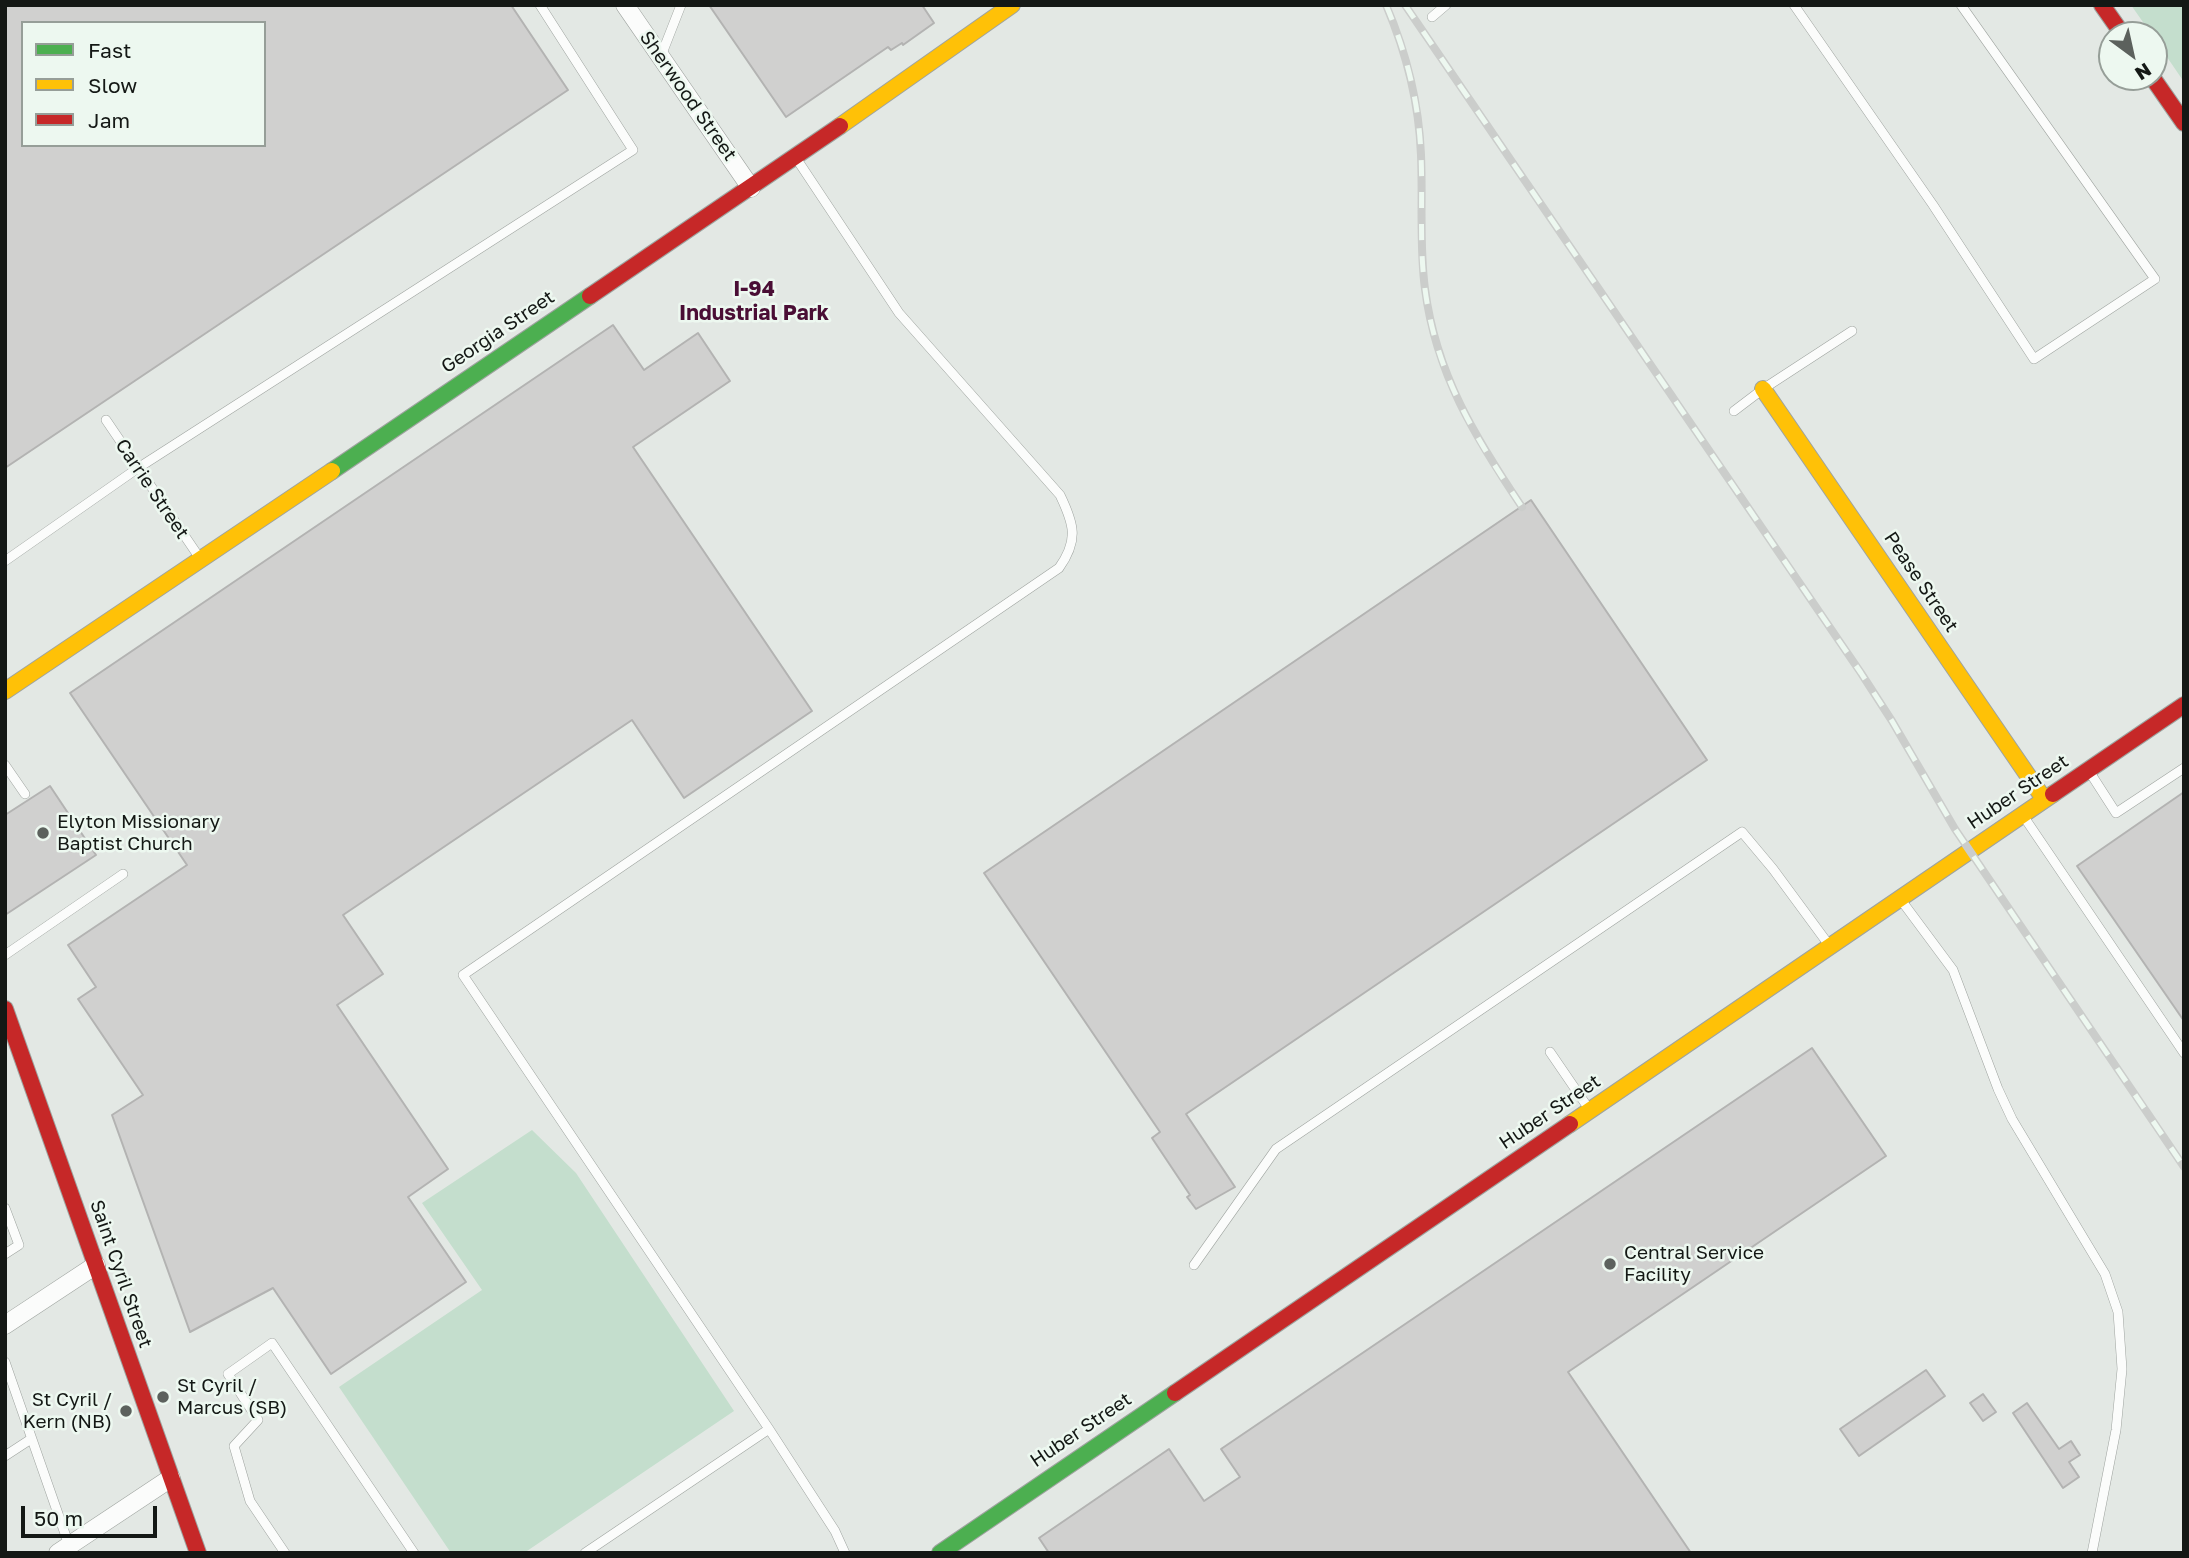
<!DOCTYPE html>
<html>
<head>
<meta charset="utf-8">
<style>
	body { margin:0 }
	#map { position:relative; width:2189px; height:1558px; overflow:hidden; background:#e3e8e4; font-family:"Golos Text",sans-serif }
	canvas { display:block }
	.frame { position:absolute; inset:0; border:7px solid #141815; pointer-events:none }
	.legend { position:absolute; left:21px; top:21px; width:245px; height:126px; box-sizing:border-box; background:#edf8f0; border:2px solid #969e98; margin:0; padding:9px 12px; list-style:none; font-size:21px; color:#141815 }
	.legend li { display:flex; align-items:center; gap:14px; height:35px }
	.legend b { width:35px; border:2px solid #969e98 }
	.north { position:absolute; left:2098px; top:21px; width:70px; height:70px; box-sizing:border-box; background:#edf8f0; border:2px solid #969e98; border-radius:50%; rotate:147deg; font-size:19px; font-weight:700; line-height:28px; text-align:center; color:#141815 }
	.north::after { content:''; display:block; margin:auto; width:24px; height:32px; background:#5c615d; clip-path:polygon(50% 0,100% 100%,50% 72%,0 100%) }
	.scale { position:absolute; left:21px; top:1506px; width:136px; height:32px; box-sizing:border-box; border:4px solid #141815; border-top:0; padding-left:9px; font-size:21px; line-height:24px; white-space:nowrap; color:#141815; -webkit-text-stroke:5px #edf8f0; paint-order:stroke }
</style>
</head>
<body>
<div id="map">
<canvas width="2189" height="1558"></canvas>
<div class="frame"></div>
<ul class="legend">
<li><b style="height:9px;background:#4caf50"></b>Fast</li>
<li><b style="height:9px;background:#ffc107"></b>Slow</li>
<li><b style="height:9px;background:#c62828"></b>Jam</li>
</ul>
<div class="north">N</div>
<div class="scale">50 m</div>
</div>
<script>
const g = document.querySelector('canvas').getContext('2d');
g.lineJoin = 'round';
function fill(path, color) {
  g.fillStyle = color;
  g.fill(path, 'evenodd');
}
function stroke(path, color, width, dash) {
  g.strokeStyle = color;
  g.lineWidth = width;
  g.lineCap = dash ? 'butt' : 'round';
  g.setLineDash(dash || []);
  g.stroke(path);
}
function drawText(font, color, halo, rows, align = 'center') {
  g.font = font + ' "Golos Text",sans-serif';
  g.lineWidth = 5;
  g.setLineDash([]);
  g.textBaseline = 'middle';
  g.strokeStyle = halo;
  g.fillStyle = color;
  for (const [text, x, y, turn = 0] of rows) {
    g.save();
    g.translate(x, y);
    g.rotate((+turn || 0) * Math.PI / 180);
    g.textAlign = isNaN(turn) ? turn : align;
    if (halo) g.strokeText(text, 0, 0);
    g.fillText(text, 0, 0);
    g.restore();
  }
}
fill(new Path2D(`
	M2131,5H2184V82L2154,38V35H2152Z
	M532,1130L576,1173L734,1411L524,1553H451L339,1387L482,1290L422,1203Z`), '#c4decd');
const building = new Path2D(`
	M5,5H511L568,90L5,468ZM23,23H264V145H23Z
	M709,5H922L934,23L903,45L902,43L891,50L888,47L786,117Z
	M613,325L644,370L698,333L730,381L633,447L812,711L684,798L632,720L343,915L383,974L337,1005L448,1169L408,1197L466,1282L331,1374L273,1288L190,1332L112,1115L143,1095L78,999L96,987L68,945L187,865L70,693Z
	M1531,500L1707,760L1186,1114L1235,1187L1196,1209L1187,1197L1190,1195L1152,1138L1160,1132L984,873Z
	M50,786L96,855L5,915V815Z
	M2184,792V1021L2077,866Z
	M1812,1048L1886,1156L1568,1372L1691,1553H1049L1039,1538L1169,1449L1204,1501L1240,1477L1221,1449Z
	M1926,1370L1945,1396L1859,1456L1840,1429Z
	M1983,1394L1996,1412L1983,1421L1970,1403Z
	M2027,1403L2059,1449L2071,1441L2080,1455L2069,1462L2079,1477L2063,1488L2013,1413Z`);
fill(building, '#d0d0cf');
stroke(building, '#b3b3b2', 2);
const lane = new Path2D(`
	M1794,5L1933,205L2034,359L2155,279L1961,5
	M1432,17L1446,5
	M661,56L681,5
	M796,158L899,313L1060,495C1074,524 1079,540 1059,568L463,975L769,1429L835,1531L845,1553
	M1734,411L1763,389L1852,331
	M106,420L199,557
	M5,561L138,468L633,150L540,5
	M5,765L25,794
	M2089,771L2116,813L2184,768
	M2024,817L2184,1053
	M1901,900L1953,970L1998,1089L2012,1119L2105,1274L2118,1312L2122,1369L2116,1430L2092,1553
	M5,955L123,874
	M1550,1052L1589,1109
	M5,1208L19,1245L5,1254
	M1194,1265L1276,1149L1742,832L1773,869L1829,945
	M5,1362L70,1548
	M5,1456L31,1439
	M285,1553L250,1501L234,1446L258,1420L228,1374L272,1343L414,1553
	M585,1553L769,1429`);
const street = new Path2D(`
	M625,5L751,188
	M5,1325L96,1265
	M58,1553L171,1478`);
const fast = new Path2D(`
	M332,471L590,296
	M940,1553L1175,1393`);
const slow = new Path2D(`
	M840,126L1012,5
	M1763,389L2044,799
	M5,691L332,471
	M1570,1124L2053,794`);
const jam = new Path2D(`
	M2102,5L2123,35
	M2152,77L2184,123
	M590,296L840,126
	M2053,794L2184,705
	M5,1009L198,1553
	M1175,1393L1570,1124`);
stroke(lane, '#9ea39f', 10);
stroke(street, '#9ea39f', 19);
stroke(fast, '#9ea39f', 18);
stroke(slow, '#9ea39f', 18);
stroke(jam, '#9ea39f', 18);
stroke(lane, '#fbfcfb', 9);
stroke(street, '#fbfcfb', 18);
stroke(fast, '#4caf50', 16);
stroke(slow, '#ffc107', 16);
stroke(jam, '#c62828', 16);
const rail = new Path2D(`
	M1386,5C1407,54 1419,103 1421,155C1423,200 1419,245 1425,289C1436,374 1475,437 1522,507
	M1405,5L1861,673L1892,721L1955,829L2184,1167`);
stroke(rail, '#cbcdcb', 8);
stroke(rail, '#edf8f0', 5, [16]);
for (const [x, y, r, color] of [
	[43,833,7,"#5c615d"],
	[1610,1264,7,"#5c615d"],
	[163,1397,7,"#5c615d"],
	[126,1411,7,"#5c615d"]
]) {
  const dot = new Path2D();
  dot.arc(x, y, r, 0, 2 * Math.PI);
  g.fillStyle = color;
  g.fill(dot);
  stroke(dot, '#edf8f0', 2.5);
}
drawText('19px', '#141815', '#edf8f0', [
	["Sherwood Street",688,96,55],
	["Georgia Street",498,332,-34],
	["Carrie Street",152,489,56],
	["Pease Street",1921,582,56],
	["Huber Street",2018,792,-34],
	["Huber Street",1550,1112,-34],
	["Saint Cyril Street",121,1274,71],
	["Huber Street",1081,1430,-34]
]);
drawText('19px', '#141815', '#edf8f0', [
	["Elyton Missionary",57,822],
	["Baptist Church",57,844],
	["Central Service",1624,1253],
	["Facility",1624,1275],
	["St Cyril /",177,1386],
	["Marcus (SB)",177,1408],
	["St Cyril /",112,1400,"right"],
	["Kern (NB)",112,1422,"right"]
], 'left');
drawText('bold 21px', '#4a0e35', '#edf8f0', [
	["I-94",754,289],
	["Industrial Park",754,313]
]);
</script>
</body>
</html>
